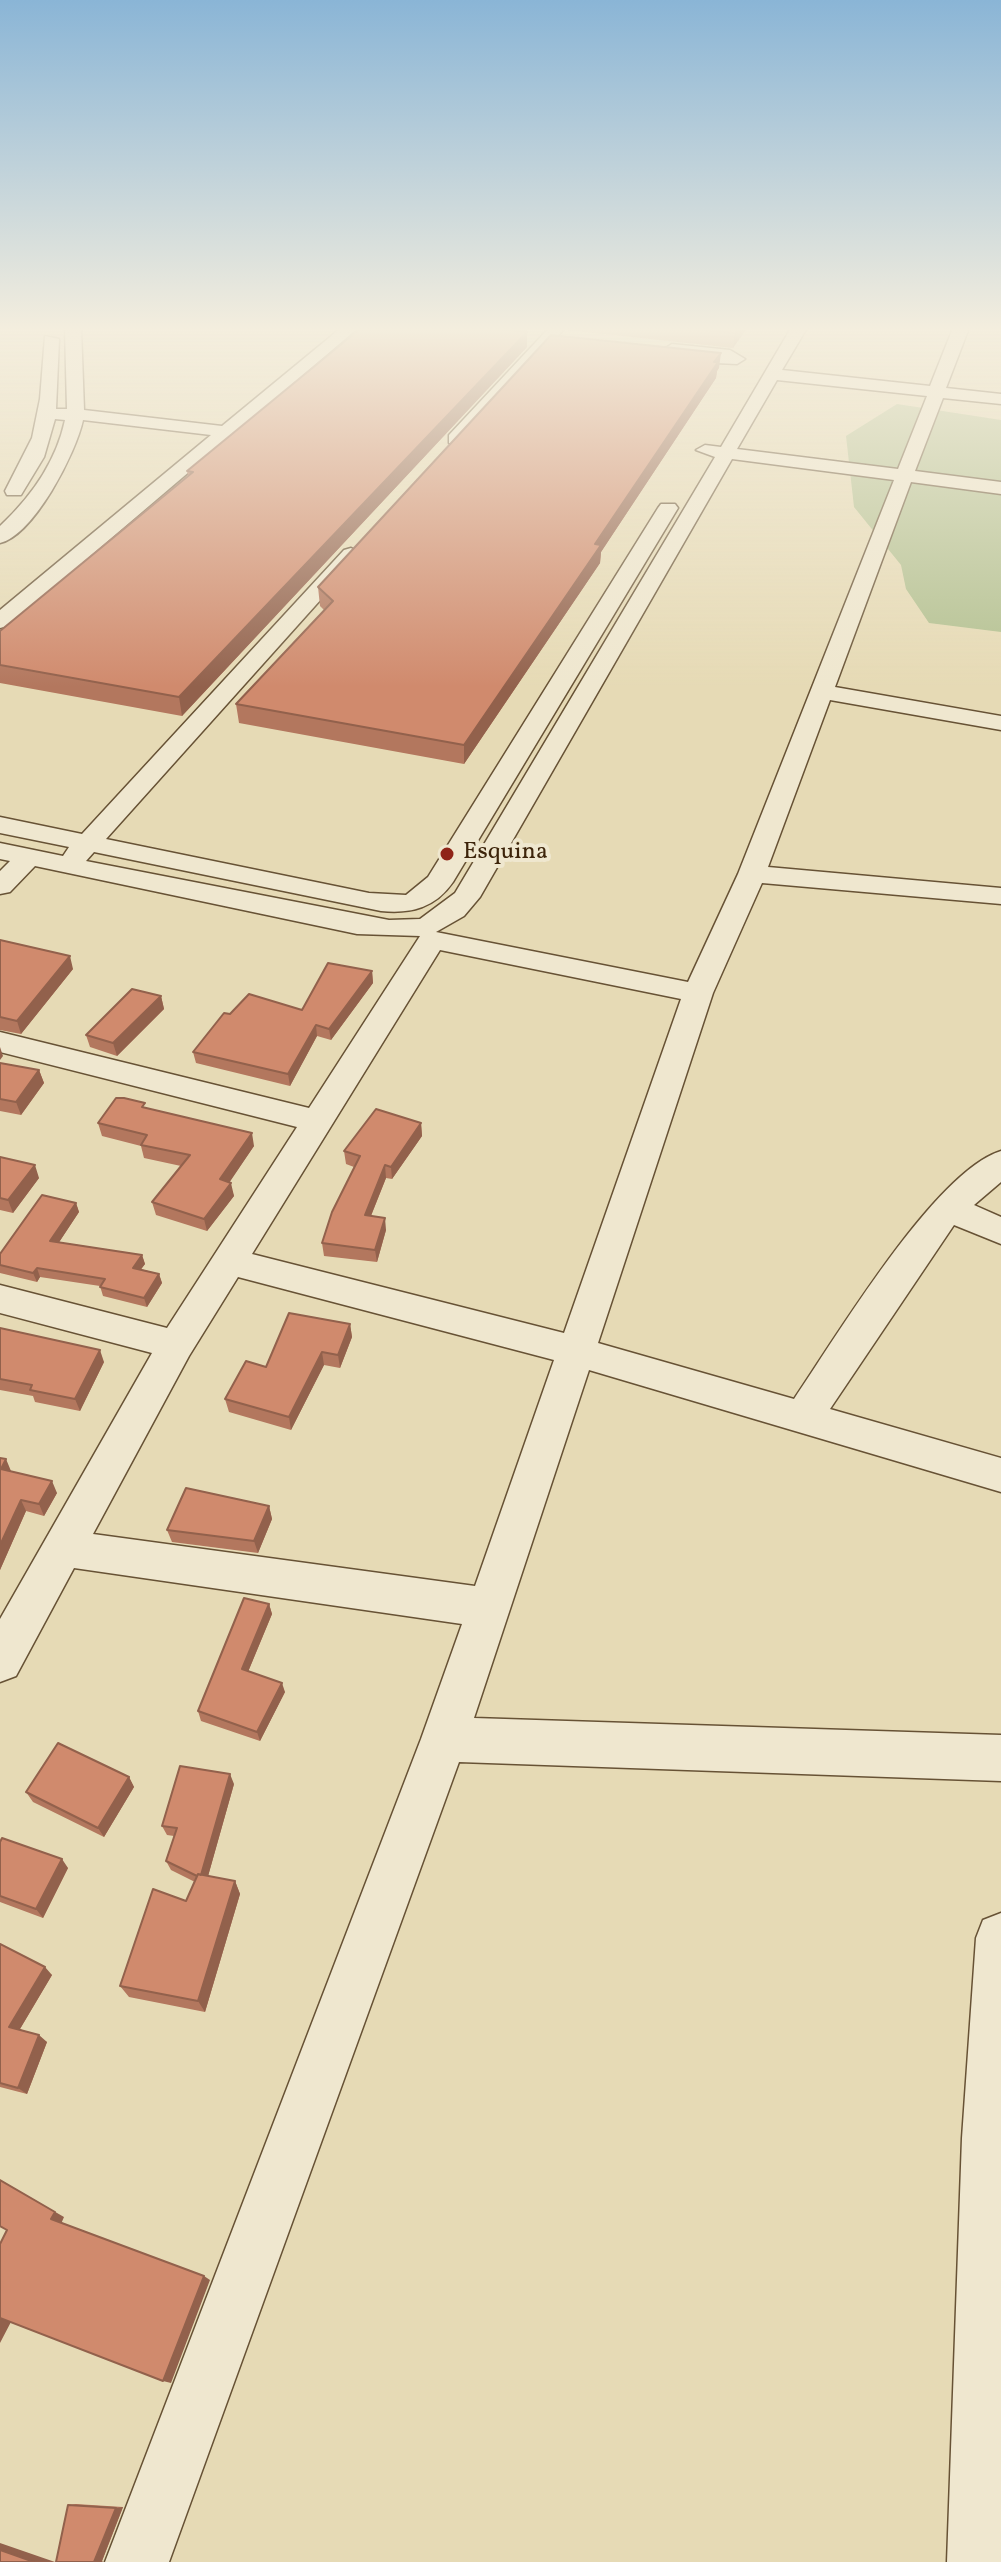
<!DOCTYPE html>
<html>
<head>
<meta charset="utf-8">
<style>
	body { margin:0 }
	canvas { display:block; background:#e6dab5 }
</style>
</head>
<body>
<canvas width="1001" height="2562"></canvas>
<script>
const g = document.querySelector('canvas').getContext('2d');
g.lineJoin = 'round';
function fill(path, color) {
  g.fillStyle = color;
  g.fill(path, 'evenodd');
}
function stroke(path, color, width, dash) {
  g.strokeStyle = color;
  g.lineWidth = width;
  g.lineCap = dash ? 'butt' : 'round';
  g.setLineDash(dash || []);
  g.stroke(path);
}
function drawText(font, color, halo, rows, align = 'center') {
  g.font = font + ' Vollkorn,serif';
  g.lineWidth = 8;
  g.setLineDash([]);
  g.textBaseline = 'middle';
  g.strokeStyle = halo;
  g.fillStyle = color;
  for (const [text, x, y, turn = 0] of rows) {
    g.save();
    g.translate(x, y);
    g.rotate((+turn || 0) * Math.PI / 180);
    g.textAlign = isNaN(turn) ? turn : align;
    if (halo) g.strokeText(text, 0, 0);
    g.fillText(text, 0, 0);
    g.restore();
  }
}
fill(new Path2D(`
	M897,404L1001,420V632L929,623L906,589L901,565L854,507L846,436Z`), '#b2c090');
const minor = new Path2D(`
	M65,328H81L84,410L222,426L341,328H358L8,626L0,628V610L211,435L83,420C76,453 34,535 0,543V526C31,497 56,462 65,420L55,419L44,457L21,495H7L5,491L32,438L40,399L45,336L59,339L56,409H67Z
	M549,328H565L461,443H449V435Z
	M791,328H807L782,370L930,386L953,328H969L946,388L1001,394V404L943,398L915,471L1001,482V494L911,482L835,687L1001,716V730L830,700L768,867L1001,888V904L762,883L713,993L598,1343L794,1399C835,1339 935,1171 1001,1151V1182L974,1205L1001,1217V1244L954,1225L830,1409L1001,1458V1492L589,1370L474,1718L1001,1735V1781L459,1762L169,2562H105L421,1739L462,1624L74,1568L16,1676L0,1682V1619L152,1353L0,1313V1285L167,1328L297,1127L0,1052V1032L309,1108L420,936L357,934L35,866L10,892L0,894V871L10,861L0,859V843L63,856L69,847L0,833V817L82,834L344,550L351,548L361,554L358,558L106,839L369,893L406,895L428,877L658,508L661,504H675L678,508L453,882C435,908 411,914 381,911L94,852L86,861L389,920L420,919L455,893L715,457L696,450L705,445L721,447ZM777,380L927,396L898,469L737,449ZM732,459L894,480L738,874L688,982L436,932L464,916L480,897ZM440,950L681,999L564,1333L252,1254ZM238,1277L554,1360L475,1586L93,1534L189,1356Z
	M672,344L730,350L745,359L737,364L673,361L667,359L664,349Z
	M1001,1913V2562H947L962,2138L976,1938L983,1920Z`);
stroke(minor, '#675235', 3);
fill(minor, '#efe7cf');
fill(new Path2D(`
	M567,328H747L733,348L567,330Z
	M527,347L182,716L0,683V631L188,476L187,471Z
	M719,368L717,371L716,378L601,552L600,563L464,764L239,723L236,704L324,610L320,606L318,587Z
	M0,940L73,969L21,1034L0,1030Z
	M372,971L373,983L331,1040L317,1036L290,1086L196,1063L193,1052L302,1010Z
	M161,996L164,1009L117,1056L90,1047L86,1035Z
	M0,1063L39,1070L44,1083L21,1115L0,1111Z
	M146,1108L254,1146L229,1182L234,1196L207,1231L156,1215L152,1202L181,1166L144,1158L141,1146L102,1136L98,1123Z
	M421,1123L422,1136L392,1179L386,1178L371,1216L386,1230L377,1262L324,1256L322,1243L354,1167L346,1164L344,1151Z
	M0,1157L39,1178L13,1213L0,1210Z
	M76,1203L79,1212L59,1242L142,1255L145,1264L141,1269L159,1274L162,1283L147,1307L103,1296L100,1286L40,1277L37,1282L0,1273V1254Z
	M350,1324L352,1337L340,1368L324,1365L291,1430L229,1412L225,1399L266,1367Z
	M0,1328L104,1362L80,1411L35,1402L33,1396L0,1390Z
	M0,1458L11,1471L57,1493L44,1516L26,1511L0,1570Z
	M269,1506L272,1519L258,1553L172,1542L167,1530Z
	M269,1604L272,1614L248,1672L285,1692L260,1741L201,1721L198,1711Z
	M129,1777L134,1787L104,1837L33,1802L26,1792Z
	M234,1784L208,1876L235,1881L240,1894L205,2012L129,1997L120,1986L186,1901L195,1882L171,1870L166,1861L174,1836L167,1835L162,1826Z
	M0,1842L68,1868L43,1918L0,1902Z
	M0,1944L52,1975L20,2029L47,2042L27,2094L0,2087Z
	M76,2504L123,2507L102,2561L56,2562L68,2505Z`), '#b3775e');
fill(new Path2D(`
	M739,328H747L733,348L735,333Z
	M527,332V347L182,716L179,697Z
	M721,353L719,368L717,371L716,378L601,552L600,563L464,764V745Z
	M70,956L73,969L21,1034L17,1021Z
	M372,971L373,983L331,1040L329,1029Z
	M161,996L164,1009L117,1056L113,1043Z
	M316,1025L317,1036L290,1086L288,1074Z
	M0,1047L3,1056L0,1060Z
	M39,1070L44,1083L21,1115L16,1102Z
	M421,1123L422,1136L392,1179L391,1167Z
	M252,1133L254,1146L223,1192L220,1179Z
	M35,1165L39,1178L13,1213L8,1200Z
	M385,1165L386,1178L366,1228L365,1215Z
	M231,1183L234,1196L207,1231L204,1219Z
	M76,1203L79,1212L54,1250L50,1241Z
	M385,1218L386,1230L377,1262L375,1250Z
	M142,1255L145,1264L136,1276L133,1268Z
	M37,1268L40,1277L37,1282L33,1273Z
	M159,1274L162,1283L147,1307L144,1298Z
	M350,1324L352,1337L340,1368L338,1355Z
	M100,1350L104,1362L80,1411L75,1399Z
	M322,1352L324,1365L291,1430L289,1417Z
	M6,1459L11,1471L1,1469Z
	M52,1481L57,1493L44,1516L39,1504Z
	M21,1500L26,1511L0,1570V1545Z
	M269,1506L272,1519L258,1553L254,1541Z
	M269,1604L272,1614L245,1679L242,1669Z
	M282,1683L285,1692L260,1741L257,1732Z
	M230,1774L234,1784L205,1887L200,1878Z
	M129,1777L134,1787L104,1837L98,1828Z
	M62,1859L68,1868L43,1918L36,1909Z
	M235,1881L240,1894L205,2012L198,2001Z
	M45,1967L52,1975L17,2034L9,2027Z
	M39,2035L47,2042L27,2094L18,2088Z
	M0,2180L64,2217L61,2224L51,2219Z
	M204,2276L210,2280L171,2383L163,2381Z
	M0,2318L12,2320L0,2343Z
	M123,2507L102,2561L103,2562H94L116,2508Z
	M0,2543L55,2562H34L0,2550Z`), '#92614c');
const building = new Path2D(`
	M361,328H487L527,332L179,697L0,665V631L193,472L187,471Z
	M688,328H739L735,333Z
	M551,335L721,353L714,362H718L595,544L601,545L464,745L236,704L333,601L318,587Z
	M0,940L70,956L17,1021L0,1017Z
	M328,963L372,971L329,1029L316,1025L288,1074L193,1052L224,1013L230,1014L249,994L302,1010Z
	M132,989L161,996L113,1043L86,1035Z
	M0,1063L39,1070L16,1102L0,1099Z
	M116,1098H124L145,1103L142,1107L252,1133L220,1179L231,1183L204,1219L152,1202L190,1155L141,1145L147,1135L98,1123Z
	M376,1109L421,1123L391,1167L385,1165L365,1215L385,1218L375,1250L322,1243L332,1212L360,1156L344,1151Z
	M0,1157L35,1165L8,1200L0,1198Z
	M42,1195L76,1203L50,1241L142,1255L133,1268L159,1274L144,1298L100,1287L105,1279L37,1268L33,1273L0,1265V1254Z
	M289,1313L350,1324L338,1355L322,1352L289,1417L225,1399L246,1361L266,1367Z
	M0,1328L100,1350L75,1399L30,1390L32,1385L0,1379Z
	M0,1458L6,1459L1,1469L52,1481L39,1504L21,1500L0,1545Z
	M186,1488L269,1506L254,1541L167,1530Z
	M244,1598L269,1604L242,1669L282,1683L257,1732L198,1711Z
	M58,1743L129,1777L98,1828L26,1792Z
	M180,1766L230,1774L201,1875L198,1874L197,1876L166,1861L177,1828L162,1826Z
	M2,1838L62,1859L36,1909L0,1896V1842Z
	M198,1874L235,1881L198,2001L120,1986L153,1889L186,1901Z
	M0,1944L45,1967L9,2027L39,2035L18,2088L0,2083Z
	M0,2180L55,2212L51,2219L204,2276L163,2381L0,2318V2244L7,2230L0,2226Z
	M68,2505L116,2508L94,2562H56Z
	M0,2550L34,2562H0Z`);
fill(building, '#d08a6d');
stroke(building, '#92614c', 2);
const sky = g.createLinearGradient(0, 0, 0, 687);
sky.addColorStop(0, '#8ab5d6');
sky.addColorStop(0.48, '#f4eede');
sky.addColorStop(1, '#f4eede00');
g.fillStyle = sky;
g.fillRect(0, 0, 1001, 687);
for (const [x, y, r, color] of [
	[447,854,8,"#8f2418"]
]) {
  const dot = new Path2D();
  dot.arc(x, y, r, 0, 2 * Math.PI);
  g.fillStyle = color;
  g.fill(dot);
  stroke(dot, '#efe7cf', 3);
}
drawText('24px', '#3d240a', '#efe7cf', [
	["Esquina",463,854]
], 'left');
</script>
</body>
</html>
